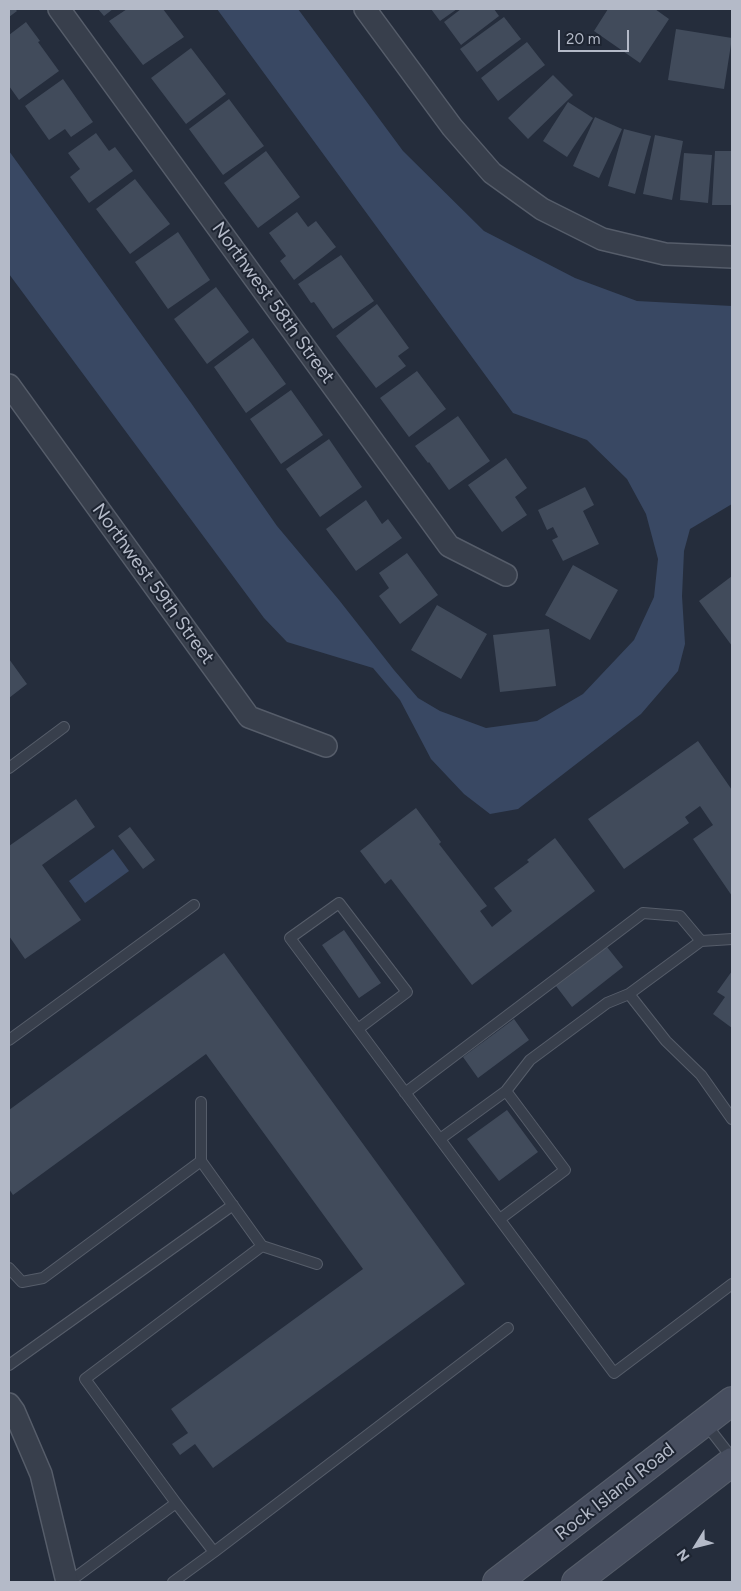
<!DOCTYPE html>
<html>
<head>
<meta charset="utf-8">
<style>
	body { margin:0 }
	#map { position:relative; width:741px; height:1591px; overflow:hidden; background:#252d3c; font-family:Figtree,sans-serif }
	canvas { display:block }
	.frame { position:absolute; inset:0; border:10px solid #b4bac8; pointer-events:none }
	.north { position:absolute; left:671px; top:1521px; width:50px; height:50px; -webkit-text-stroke:4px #1d2431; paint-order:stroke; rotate:234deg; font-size:14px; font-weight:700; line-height:20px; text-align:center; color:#b4bac8 }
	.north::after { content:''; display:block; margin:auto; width:18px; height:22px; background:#b4bac8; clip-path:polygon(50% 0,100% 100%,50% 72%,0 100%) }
	.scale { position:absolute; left:558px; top:30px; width:71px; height:22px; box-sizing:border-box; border:2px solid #b4bac8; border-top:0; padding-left:6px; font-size:15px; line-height:18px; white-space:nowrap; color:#b4bac8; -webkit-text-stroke:4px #1d2431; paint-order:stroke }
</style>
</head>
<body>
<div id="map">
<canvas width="741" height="1591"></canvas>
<div class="frame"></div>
<div class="north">N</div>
<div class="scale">20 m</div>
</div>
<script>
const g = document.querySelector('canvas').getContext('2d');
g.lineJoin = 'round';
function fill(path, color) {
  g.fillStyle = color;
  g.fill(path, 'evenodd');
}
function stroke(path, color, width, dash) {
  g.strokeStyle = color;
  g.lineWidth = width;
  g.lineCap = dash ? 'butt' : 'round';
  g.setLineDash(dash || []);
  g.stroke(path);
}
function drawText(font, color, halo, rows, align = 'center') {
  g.font = font + ' Figtree,sans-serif';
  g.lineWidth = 4;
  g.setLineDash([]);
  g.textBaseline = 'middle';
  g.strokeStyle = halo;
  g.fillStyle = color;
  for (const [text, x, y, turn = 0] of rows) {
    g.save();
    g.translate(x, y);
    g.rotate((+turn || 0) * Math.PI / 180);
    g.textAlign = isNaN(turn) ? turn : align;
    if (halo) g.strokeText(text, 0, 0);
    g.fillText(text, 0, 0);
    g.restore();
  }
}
fill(new Path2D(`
	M217,9H298L403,151L484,231L575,278L637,301L732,306V504L690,529L684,551L682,596L685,644L678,671L641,714L518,809L490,814L464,794L431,759L400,700L373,668L287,642L264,618L9,274V151L191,403L277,526L339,600L394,670L418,698L440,711L486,728L537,721L583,694L634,640L654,597L658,559L646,514L627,479L587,440L513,413Z
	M113,849L129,871L85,903L69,881Z`), '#394863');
fill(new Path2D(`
	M9,9H15L17,11L9,17Z
	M98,9H113L104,16Z
	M127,9H163L184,37L143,65L109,21Z
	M431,9H457L440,21Z
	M461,9H494L499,16L461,45L444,22Z
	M608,9H655L669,19L640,63L594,31Z
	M504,17L521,39L477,72L460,49Z
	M26,22L40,41L38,42L59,71L19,100L9,86V35Z
	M676,29L732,38L724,89L668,80Z
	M527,42L545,65L498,101L481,78Z
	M191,48L226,94L186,124L151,78Z
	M553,75L573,95L528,139L508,118Z
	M63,79L93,122L71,137L65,129L49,140L25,106Z
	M229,99L264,146L223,175L189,129Z
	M568,102L593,118L567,157L543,141Z
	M595,117L622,129L599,178L573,166Z
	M624,129L651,136L635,194L608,186Z
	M96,133L109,151L115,147L133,171L89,203L70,177L80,169L68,153Z
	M655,135L683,141L672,200L643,194Z
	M266,151L300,197L258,228L224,183Z
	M715,151H732V205H712Z
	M684,153L712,155L708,203L680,200Z
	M135,179L170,224L130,254L96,209Z
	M297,212L308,227L316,221L336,247L294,280L280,261L286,256L269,233Z
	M178,232L210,280L168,309L135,262Z
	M341,255L374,301L333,329L314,302L311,303L298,284Z
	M216,287L249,332L207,364L174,319Z
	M377,304L409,348L398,356L406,366L376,388L336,336Z
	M253,338L286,384L246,413L214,367Z
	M417,371L446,409L409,437L380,398Z
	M291,390L323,435L281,464L250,419Z
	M458,416L490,461L449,490L429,462L428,463L415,446Z
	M329,439L362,487L320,517L286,469Z
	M506,458L527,488L515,497L527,515L502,532L468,485Z
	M585,487L594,505L583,511L599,544L563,561L552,540L558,537L553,527L547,530L538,510Z
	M366,500L382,524L388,519L402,538L356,571L326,529Z
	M407,553L438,595L400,624L379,596L389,588L379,573Z
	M573,565L618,590L590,640L545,615Z
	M732,576V646L699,601Z
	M437,605L487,634L461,679L411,650Z
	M549,629L556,686L500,692L493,635Z
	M9,659L27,684L9,698Z
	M698,741L732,790V896L693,839L713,825L700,806L685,817L689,823L624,869L588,819Z
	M76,799L95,827L42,865L81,920L25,959L9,936V846Z
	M416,808L441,842L439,844L487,906L480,911L492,927L512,911L494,888L529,862L527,860L555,838L595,891L472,985L391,879L385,884L360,851Z
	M130,827L155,860L143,869L118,836Z
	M344,930L381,983L359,998L322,945Z
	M607,947L623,967L572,1007L556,986Z
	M224,953L465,1284L213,1468L195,1444L180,1455L172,1444L188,1433L171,1409L363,1269L206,1054L13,1195L9,1189V1110Z
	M732,971V1028L713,1014L725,997L717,992Z
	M514,1019L529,1040L478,1078L463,1057Z
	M507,1110L538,1152L499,1181L467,1139Z`), '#414b5b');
const service = new Path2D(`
	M9,768L64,727
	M732,939L701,941L629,994L666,1041L701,1075L732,1119
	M358,1029L407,992L339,903L290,938L614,1373L732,1284
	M9,1040L194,905
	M506,1091L530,1060L607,1003L629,994
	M405,1093L643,913L680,916L701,941
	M201,1102V1161
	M440,1139L506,1091L565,1170L500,1219
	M262,1246L317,1264
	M9,1268L22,1282L43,1278L201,1161L262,1246L85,1379L176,1503
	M9,1365L233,1205
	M705,1423L732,1458
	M69,1582L176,1503L214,1552L508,1328
	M173,1582L214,1552`);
const minor = new Path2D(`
	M59,9L449,546L506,575
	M365,9L452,127L492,173L542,209L602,239L665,254L732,257
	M9,385L249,717L326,746
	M9,1404L14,1411L41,1474L67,1582`);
const secondary = new Path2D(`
	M497,1582L732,1401
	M576,1582L732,1462`);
stroke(service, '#565d6a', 12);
stroke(minor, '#565d6a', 24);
stroke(secondary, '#565d6a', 30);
stroke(service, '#383f4c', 10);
stroke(minor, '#383f4c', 21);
stroke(secondary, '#474e5f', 28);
drawText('19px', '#b4bac8', '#1d2431', [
	["Northwest 58th Street",273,303,54],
	["Northwest 59th Street",153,584,54],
	["Rock Island Road",615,1492,-38]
]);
</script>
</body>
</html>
